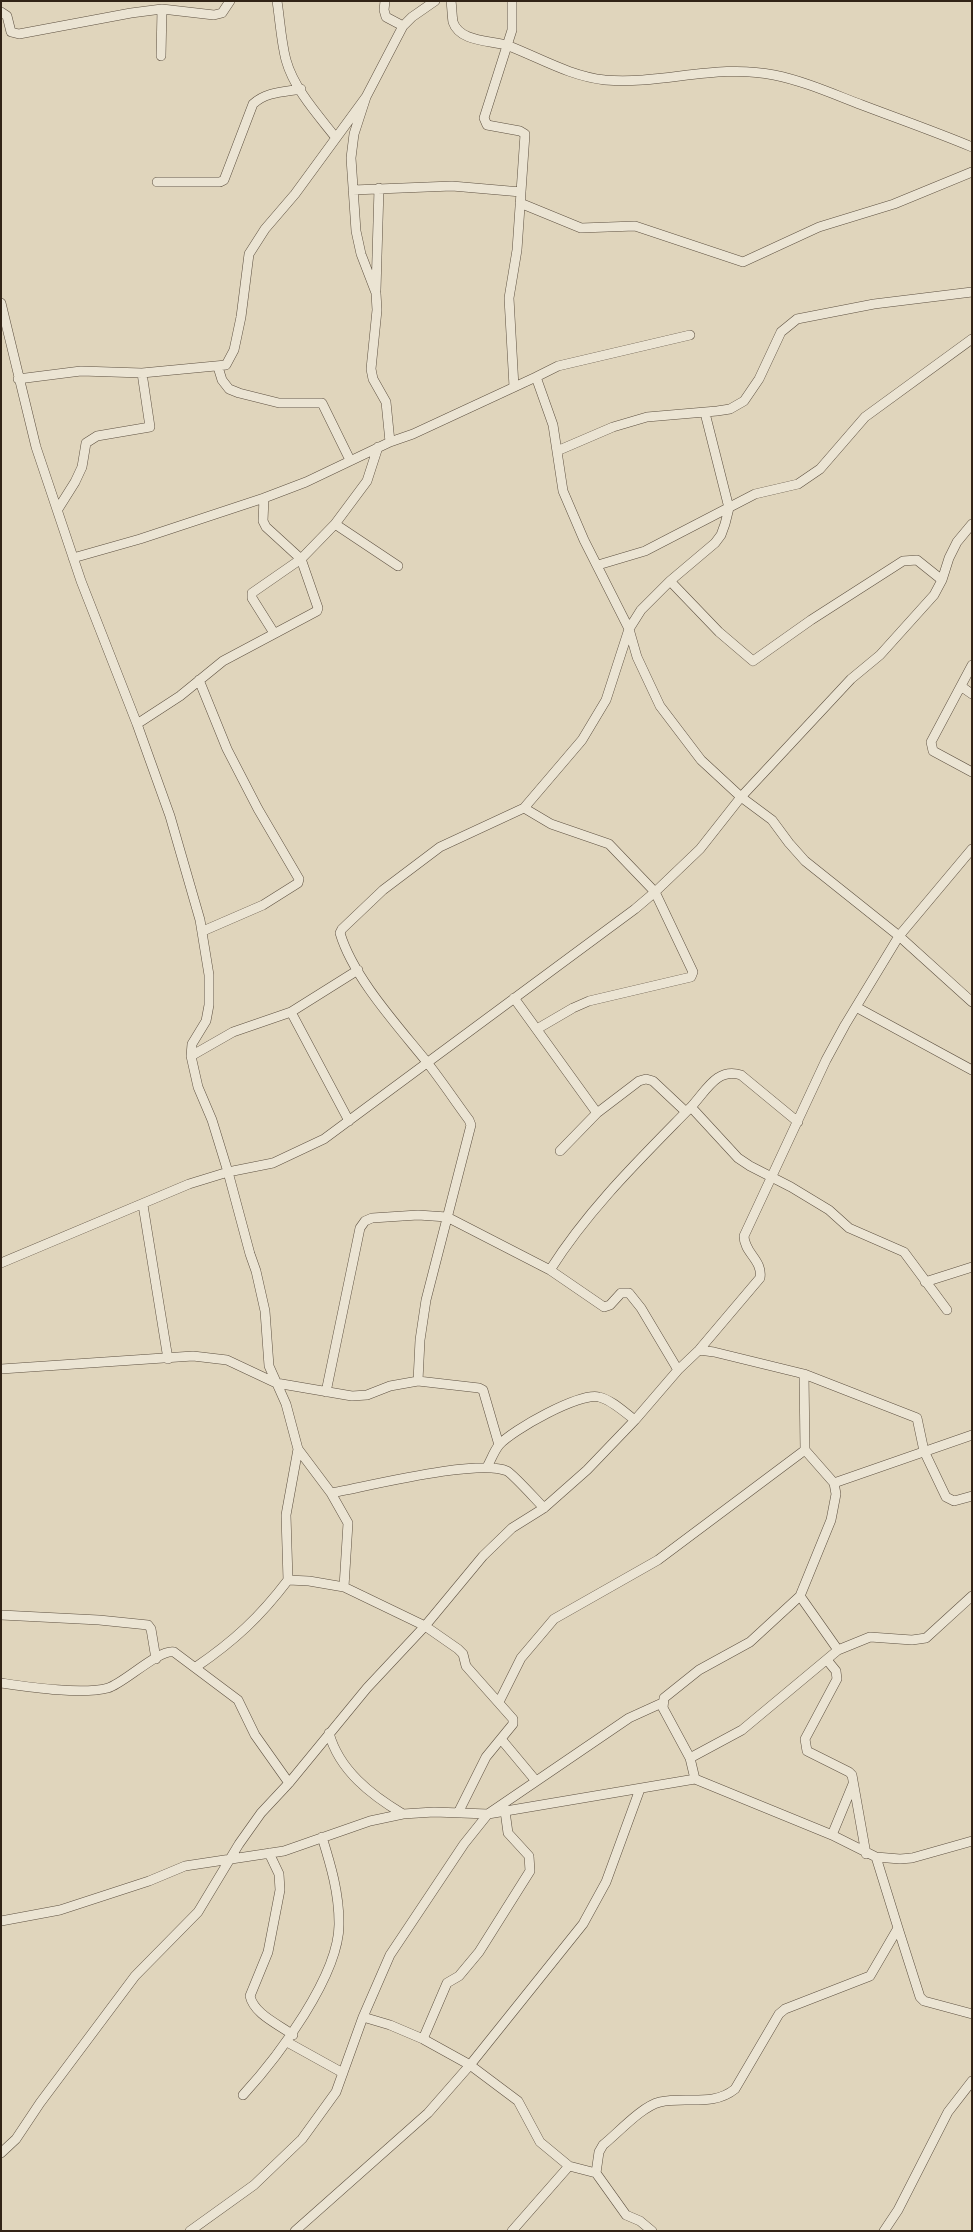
<!DOCTYPE html>
<html>
<head>
<meta charset="utf-8">
<style>
	body { margin:0 }
	#map { position:relative; width:973px; height:2232px; overflow:hidden; background:#e0d5bc; font-family:"Gentium Book Plus",serif }
	canvas { display:block }
	.frame { position:absolute; inset:0; border:2px solid #312316; pointer-events:none }
</style>
</head>
<body>
<div id="map">
<canvas width="973" height="2232"></canvas>
<div class="frame"></div>
</div>
<script>
const g = document.querySelector('canvas').getContext('2d');
g.lineJoin = 'round';
function stroke(path, color, width, dash) {
  g.strokeStyle = color;
  g.lineWidth = width;
  g.lineCap = dash ? 'butt' : 'round';
  g.setLineDash(dash || []);
  g.stroke(path);
}
const minor = new Path2D(`
	M277,1C280,20 281,41 286,60C294,89 318,115 336,138
	M385,1L384,10L386,17L403,26
	M451,1C452,8 452,16 453,22C460,43 493,40 509,46C542,59 570,76 605,80C662,85 717,63 774,75C804,81 833,94 862,105C899,119 936,132 972,147
	M512,1V30L484,118L487,125L520,131L525,134L517,250L509,298L514,387
	M1,12L7,16L11,32L19,34L131,13L162,9L214,15L222,13L230,1
	M161,56L162,9
	M157,182H220L224,180L253,104C266,92 283,92 301,89
	M353,190L452,186L521,192
	M520,203L581,228L635,226L743,262L819,227L894,204L972,172
	M376,290L379,188
	M1,303L36,447L81,581L137,724L170,816L200,920L209,975V1005L206,1021L192,1044L191,1056L198,1087L212,1120L228,1172L250,1254L256,1271L265,1311L269,1366L286,1404L298,1449L286,1515L288,1580
	M218,367L222,380L229,389L239,393L279,403H322L350,460
	M536,377L558,366L690,335
	M18,379L81,371L142,373L226,365L234,350L241,317L249,254L265,229L295,194L366,97
	M390,442L386,402L373,379L371,369L377,310L376,293L361,254L356,231L351,158L354,134L366,97L403,26L412,17L435,1
	M378,447L367,481L335,524L398,566
	M557,451L613,427L647,417L717,411L730,409L744,401L759,379L781,332L797,319L874,304L972,292
	M58,509L75,482L82,467L86,443L97,436L150,427L142,373
	M73,558L140,539L264,498L306,482L390,442L413,434L536,377L553,425L563,491L584,540L629,629L637,657L660,706L701,760L741,797L772,820L789,843L805,861L899,936L972,1002
	M598,565L645,551L755,494L798,484L820,469L865,417L972,339
	M670,581L719,632L753,661L811,620L903,561L917,560L942,580
	M274,633L252,598V593L301,559L335,524
	M972,665L931,742L933,751L972,772
	M199,680L227,749L258,809L299,879L298,883L263,905L203,931
	M962,687L972,694
	M137,724L180,696L223,661L317,611L318,608L301,559L266,527L263,521L264,498
	M524,808L551,824L609,844L655,892L693,972L691,977L589,1001L573,1008L537,1029
	M514,998L597,1113
	M856,1007L972,1070
	M291,1012L349,1121
	M191,1056L233,1032L291,1012L358,970
	M691,1107C706,1091 717,1067 741,1075L798,1122
	M560,1151L597,1113L639,1081L646,1079L653,1081L686,1112L691,1107L738,1158L750,1166L791,1187L829,1210L849,1228L904,1252L947,1310
	M143,1205L168,1359
	M1,1263L189,1184L228,1172L273,1163L324,1139L635,909L655,892L700,849L741,797L851,679L880,655L934,595L942,580L949,558L957,542L972,524
	M550,1270C588,1210 637,1162 686,1112
	M925,1282L972,1267
	M1,1369L193,1356L227,1360L276,1383L352,1396L367,1395L390,1386L418,1381L479,1388L483,1390L499,1445
	M804,1374L917,1418L924,1451L946,1497L954,1501L972,1496
	M418,1381L420,1340L426,1300L471,1125L469,1120C455,1101 441,1080 426,1061C397,1025 353,977 340,933L342,929L383,890L440,847L524,808L582,740L606,700L629,629L641,610L670,581L715,543L721,535L725,524L729,508L705,413
	M326,1392L360,1228L365,1221L372,1218L418,1215L447,1217L550,1270L604,1307L610,1305L621,1293H629L641,1308L678,1370
	M298,1449L331,1493L348,1523L344,1587
	M487,1467C491,1460 494,1451 499,1445C512,1430 580,1392 599,1397C612,1400 625,1413 635,1420
	M834,1483L972,1435
	M331,1493C365,1487 479,1458 507,1471C515,1476 536,1500 544,1508
	M800,1596L838,1650
	M1,1615L99,1620L148,1625L151,1629L156,1659
	M827,1660L836,1671L837,1679L805,1739L807,1751L849,1772L852,1775L866,1854
	M196,1667C234,1641 260,1617 288,1580L309,1581L344,1587L425,1626L458,1649L463,1654L466,1666L513,1719V1724L486,1757L458,1813
	M1,1683C29,1687 81,1695 108,1688C123,1684 159,1649 174,1652L238,1700L255,1735L289,1783
	M499,1702L521,1658L554,1619L658,1560L805,1450
	M329,1733C339,1770 371,1795 403,1814
	M501,1739L536,1781
	M690,1758L742,1730L838,1650L870,1637L912,1640L926,1638L972,1596
	M695,1779L690,1758L663,1708L664,1698L699,1670L750,1642L800,1596L831,1520L836,1494L834,1483L805,1450L804,1374L714,1352L699,1350
	M832,1835L853,1784
	M269,1853L279,1874L280,1890L268,1952L250,1996C254,2014 278,2024 293,2035
	M1,1921L60,1910L149,1881L185,1866L284,1851L370,1821L403,1814L434,1812L488,1814L695,1779L832,1835L876,1857L900,1859L912,1858L972,1841
	M898,1928L920,1997L924,2001L972,2014
	M363,2017L390,1955L464,1844L488,1814L629,1718L662,1703
	M423,2039L447,1983L459,1976L479,1952L530,1871L529,1856L508,1833L505,1811
	M287,2042L343,2073
	M243,2095C277,2058 340,1975 339,1923C339,1893 331,1866 322,1837
	M1,2153L16,2139L40,2103L135,1976L198,1912L239,1844L261,1813L289,1783L367,1688L425,1626L483,1556L512,1528L544,1508L587,1470L635,1420L678,1370L699,1350L760,1278C763,1260 744,1253 744,1236L826,1060L845,1025L899,936L972,849
	M596,2173L599,2152L603,2145C618,2133 642,2106 660,2102C685,2096 713,2107 735,2089L779,2014L785,2009L870,1976L898,1928L876,1857
	M190,2231L254,2185L302,2139L336,2092L363,2017L390,2025L423,2039L470,2065L518,2101L540,2142L569,2166L596,2173L626,2215L640,2221L652,2231
	M295,2231L428,2113L470,2065L583,1924L606,1882L640,1789
	M512,2231L569,2166
	M884,2231L898,2210L948,2112L972,2081`);
stroke(minor, '#5d5040', 10);
stroke(minor, '#ebe4d3', 9);
</script>
</body>
</html>
